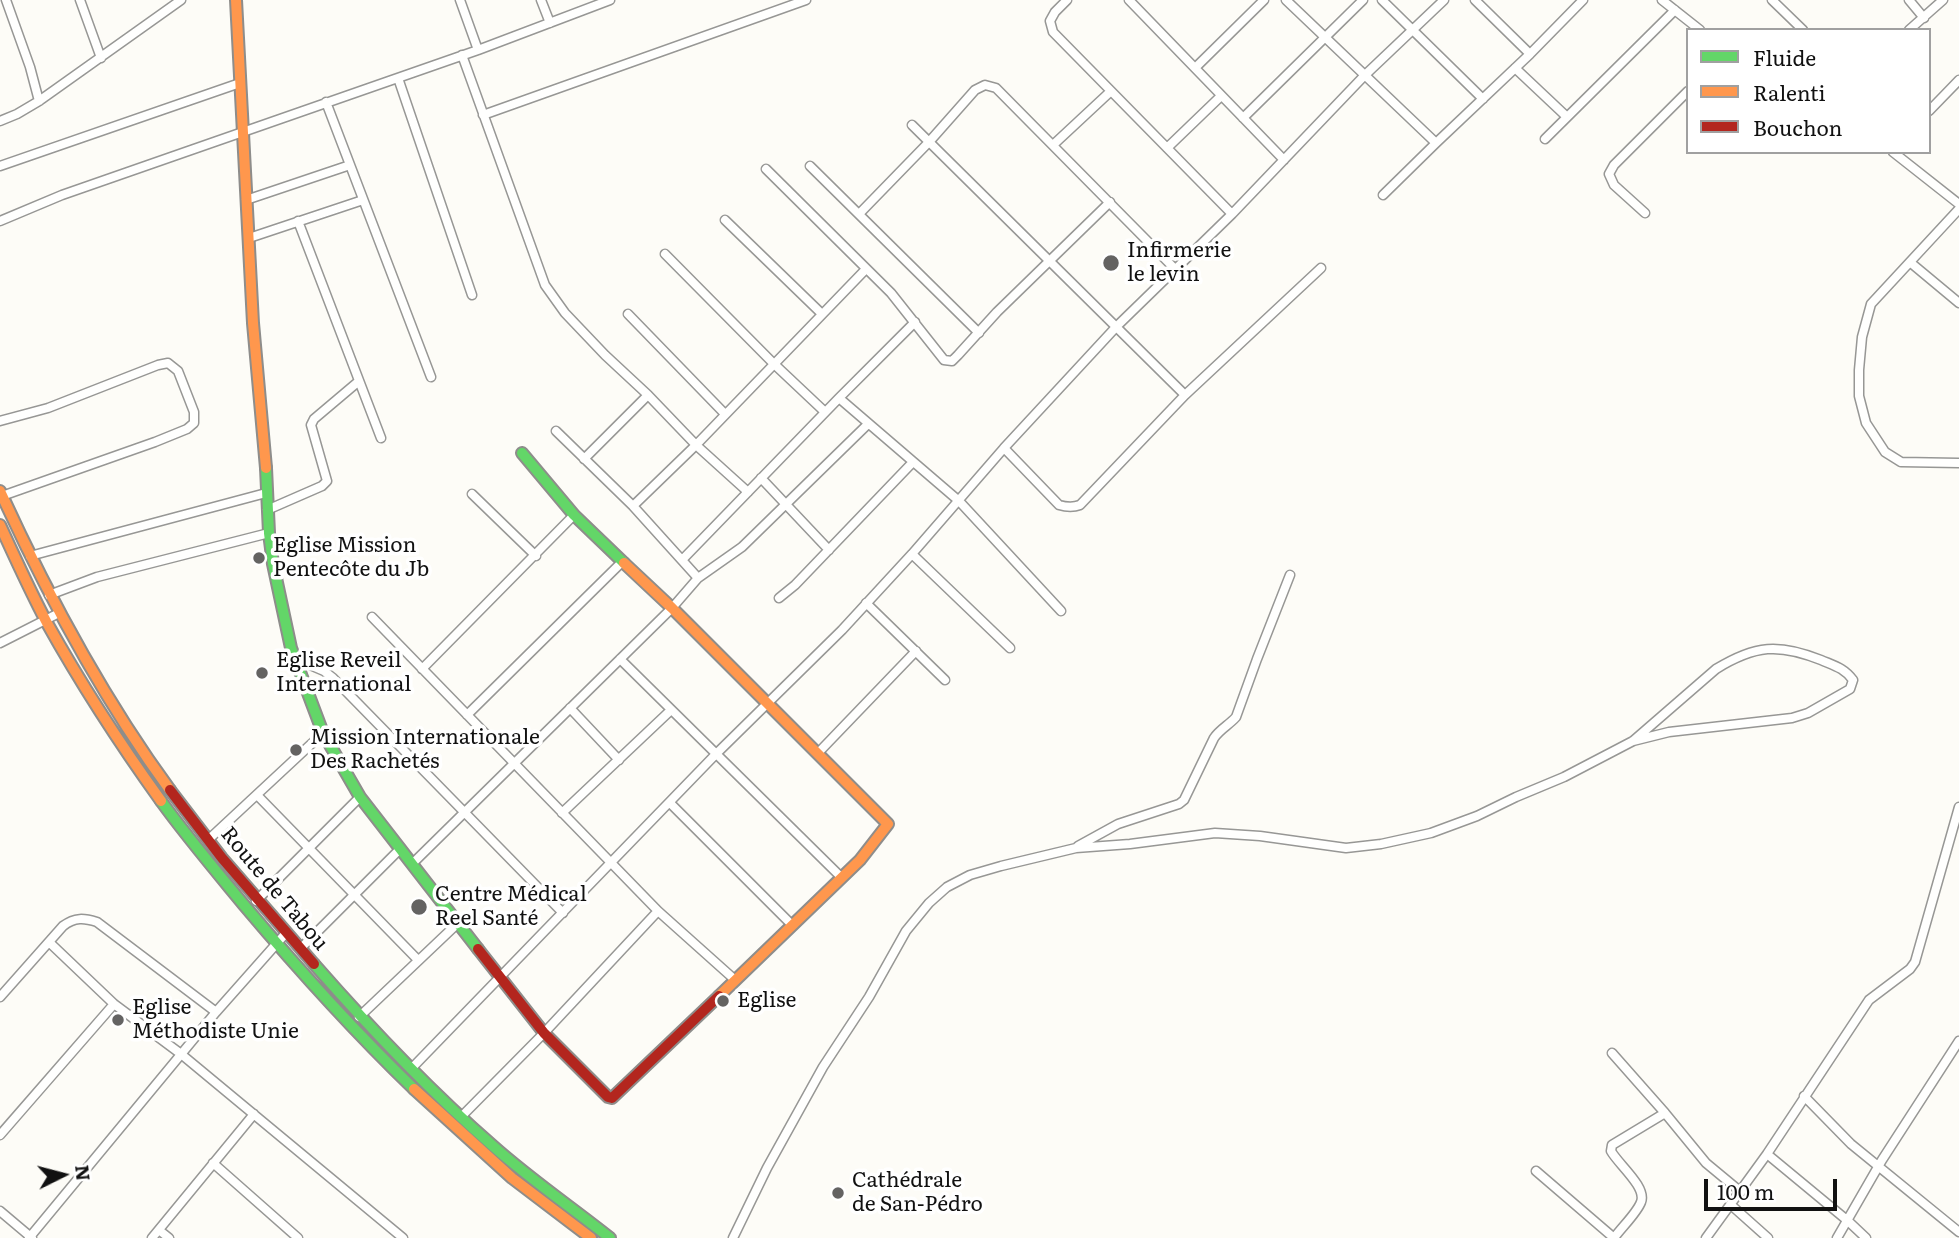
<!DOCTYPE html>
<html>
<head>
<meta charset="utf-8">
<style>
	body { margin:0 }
	#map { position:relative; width:1959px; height:1238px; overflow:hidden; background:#fdfcf7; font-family:Literata,serif }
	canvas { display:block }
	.legend { position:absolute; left:1686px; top:28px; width:245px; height:126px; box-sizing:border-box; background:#fff; border:2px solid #a0a0a0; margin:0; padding:9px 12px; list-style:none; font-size:21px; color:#111 }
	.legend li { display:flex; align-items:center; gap:14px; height:35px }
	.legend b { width:35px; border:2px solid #a0a0a0 }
	.north { position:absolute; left:28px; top:1140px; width:70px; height:70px; -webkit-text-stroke:5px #fff; paint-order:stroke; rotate:84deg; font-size:19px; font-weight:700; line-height:28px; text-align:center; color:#111 }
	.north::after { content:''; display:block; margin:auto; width:24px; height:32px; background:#111; clip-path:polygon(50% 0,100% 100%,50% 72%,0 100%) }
	.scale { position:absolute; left:1704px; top:1179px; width:133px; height:32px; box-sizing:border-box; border:4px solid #111; border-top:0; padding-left:9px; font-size:21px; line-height:24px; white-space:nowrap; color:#111; -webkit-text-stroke:5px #fff; paint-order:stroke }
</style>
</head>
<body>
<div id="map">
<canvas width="1959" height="1238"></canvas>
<ul class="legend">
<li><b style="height:9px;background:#63d668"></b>Fluide</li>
<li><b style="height:9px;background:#ff974d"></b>Ralenti</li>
<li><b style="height:9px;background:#b3261e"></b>Bouchon</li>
</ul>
<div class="north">N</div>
<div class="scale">100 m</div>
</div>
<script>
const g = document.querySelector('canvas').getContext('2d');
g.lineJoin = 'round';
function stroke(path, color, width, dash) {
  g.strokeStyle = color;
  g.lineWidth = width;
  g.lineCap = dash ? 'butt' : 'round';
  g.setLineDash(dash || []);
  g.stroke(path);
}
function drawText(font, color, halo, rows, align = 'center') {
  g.font = font + ' Literata,serif';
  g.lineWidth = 7;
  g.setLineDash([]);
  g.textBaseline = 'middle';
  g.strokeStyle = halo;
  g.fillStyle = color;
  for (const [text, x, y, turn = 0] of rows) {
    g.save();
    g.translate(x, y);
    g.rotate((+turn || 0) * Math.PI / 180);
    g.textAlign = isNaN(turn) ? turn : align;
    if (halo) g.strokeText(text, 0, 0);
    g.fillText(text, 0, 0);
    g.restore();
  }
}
const street = new Path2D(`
	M6,0L30,67L39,101
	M80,0L101,58
	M460,0L478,50
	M541,0L550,23
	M1067,0L1055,12L1050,21L1053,32L1232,214
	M1129,0L1284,160
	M1286,0L1436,143
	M1382,0L1483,99
	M1475,0L1530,54L1583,0
	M1662,0L1700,30
	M1772,0L1803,30
	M1909,0L1924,18
	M1909,30L1943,0
	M462,55L545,285L565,313L605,355L648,395L696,445L748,492
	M1195,68L1264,0
	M1515,68L1567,117
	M398,78L472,295
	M326,102L431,377
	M1929,111L1959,80
	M483,115L806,0
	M1243,118L1363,0
	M0,121L17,114L39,101L181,0
	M912,125L1185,395L1321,268
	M1545,139L1675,10
	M1053,145L1111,91
	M1167,148L1221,96
	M1893,152L1959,204
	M0,166L240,83
	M810,166L979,333
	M766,169L891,293L944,360L952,361L958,355L997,312L1110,202
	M1383,195L1436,143L1530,54
	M246,200L350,165
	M1959,209L1871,304L1862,337L1859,370V396L1866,423L1885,452L1901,462L1959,463
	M1645,213L1614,185L1609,174L1614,165L1688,91
	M859,214L929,142L975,90L985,85L996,88L1175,269
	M725,220L822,314
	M0,221L62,195L478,50L610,0
	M298,221L381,438
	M249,238L363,200
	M665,254L773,363L825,412
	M1911,263L1959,303
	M628,314L725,414
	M839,398L959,501L1061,611
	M0,421L48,408L158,365L168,363L178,371L194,412V423L187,429L155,442L2,496
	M556,431L633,506L698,578
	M1004,448L1059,505C1066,507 1072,508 1080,505L1185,395
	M584,459L648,395
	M761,478L829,550
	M472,494L536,556
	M633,506L696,445L866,269
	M267,510L322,486L327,481L311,425L314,419L359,381
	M912,554L1010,648
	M30,556L266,493
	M682,560L839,398L915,322
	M49,595L97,577L269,533
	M779,598L795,585L913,462
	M866,603L945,680
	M372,617L658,911L734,979
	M0,643L59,613
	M296,659L324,671L333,678L563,913
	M620,659L841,877
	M422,669L574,515
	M570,708L619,760
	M467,715L623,561
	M818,753L916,651
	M257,795L418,960
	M670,803L792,925
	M562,813L671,710
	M208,840L323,733
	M1078,846L1118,824L1179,804L1184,800L1214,738C1220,729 1229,725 1236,717L1257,659L1290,575
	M412,864L672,608L698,578L742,547L868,424
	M256,901L360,797
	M50,943L114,1004L181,1054L403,1238
	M300,949L400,849
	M0,997L63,926C75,917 84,918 97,922L216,1012
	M359,1017L458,923
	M1612,1053L1665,1113L1706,1163L1741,1192
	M411,1069L716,754L842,630L912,554L1004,448L1117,326L1232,214L1364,76L1444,0
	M1804,1096L1851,1144L1959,1232
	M461,1117L544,1033L658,911
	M0,1135L114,1004
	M1767,1154L1848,1221L1866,1238
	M213,1163L298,1238
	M1536,1171L1614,1238
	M1731,1205L1768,1238
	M0,1211L32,1238
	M159,1230L169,1238
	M29,1238L216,1012L286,933
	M152,1238L254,1114
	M733,1238L767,1168L823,1067L869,997L906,931L929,903L947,887L970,875L1001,866L1076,848L1130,844L1215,833L1260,836L1346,848L1381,844L1431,833L1477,816L1516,797L1564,777L1633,741L1716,669C1755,645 1779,643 1821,660C1835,666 1844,668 1853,680L1850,689L1808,713L1792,718L1669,732L1633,741
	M1614,1238C1621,1228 1637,1213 1641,1202C1647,1187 1618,1164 1611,1151L1612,1145L1665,1113
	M1706,1238L1767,1154L1869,1000L1910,969L1915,962L1959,807
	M1837,1238L1882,1160L1959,1041`);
const fast = new Path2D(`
	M522,453L574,515L624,563
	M266,468L269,533L273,564L291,648L323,733L360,797L478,949
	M161,801C187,837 216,871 244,905C298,969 354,1031 414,1089
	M314,964C370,1028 429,1090 493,1146C530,1179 571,1207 610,1238`);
const slow = new Path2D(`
	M236,0L253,323L266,468
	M0,491C48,596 102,697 170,790
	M0,525C15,558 30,591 47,623C81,684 120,744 161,801
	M624,563L672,608L888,824L860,860L719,996
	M414,1089L512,1178L591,1238`);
const jam = new Path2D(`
	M170,790L222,858L314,964
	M478,949L544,1033L608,1097L612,1098L719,996`);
stroke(street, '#979795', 11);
stroke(fast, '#8e8d8b', 14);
stroke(slow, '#8e8d8b', 14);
stroke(jam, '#8e8d8b', 14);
stroke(street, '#fffffe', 8);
stroke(fast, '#63d668', 10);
stroke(slow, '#ff974d', 10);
stroke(jam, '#b3261e', 10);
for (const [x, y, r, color] of [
	[1111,263,9,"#646362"],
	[259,558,7,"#646362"],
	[262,673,7,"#646362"],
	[296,750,7,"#646362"],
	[419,907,9,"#646362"],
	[723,1001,7,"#646362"],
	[118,1020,7,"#646362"],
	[838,1193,7,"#646362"]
]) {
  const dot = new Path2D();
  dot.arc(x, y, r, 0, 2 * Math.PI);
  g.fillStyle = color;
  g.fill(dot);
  stroke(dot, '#fff', 2.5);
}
drawText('21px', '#111', '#fff', [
	["Infirmerie",1127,251],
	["le levin",1127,275],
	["Eglise Mission",273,546],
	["Pentecôte du Jb",273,570],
	["Eglise Reveil",276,661],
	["International",276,685],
	["Mission Internationale",310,738],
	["Des Rachetés",310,762],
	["Centre Médical",435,895],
	["Reel Santé",435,919],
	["Eglise",737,1001],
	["Eglise",132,1008],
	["Méthodiste Unie",132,1032],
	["Cathédrale",852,1181],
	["de San-Pédro",852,1205]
], 'left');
drawText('21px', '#111', '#fff', [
	["Route de Tabou",274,889,50]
]);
</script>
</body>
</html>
